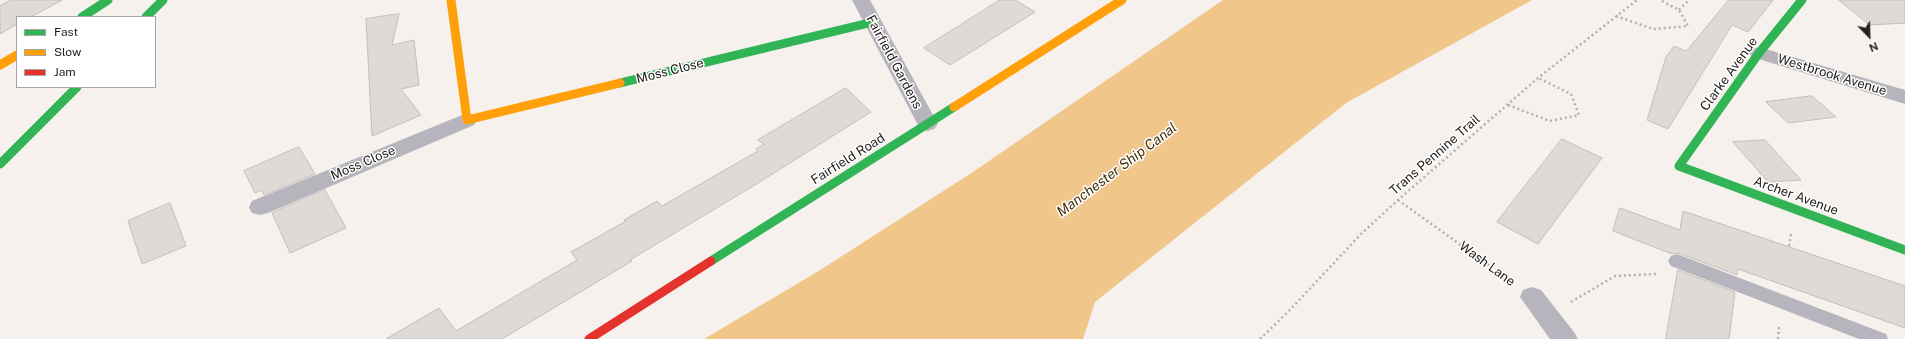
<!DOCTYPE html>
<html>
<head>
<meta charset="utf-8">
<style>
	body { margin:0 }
	#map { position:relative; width:1905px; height:339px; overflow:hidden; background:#f6f1ec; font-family:"Public Sans",sans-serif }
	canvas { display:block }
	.legend { position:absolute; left:16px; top:16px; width:140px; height:72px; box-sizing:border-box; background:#fff; border:1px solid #a7a6a5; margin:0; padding:5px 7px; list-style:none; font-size:12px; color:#23201d }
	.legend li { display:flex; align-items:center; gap:8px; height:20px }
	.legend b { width:20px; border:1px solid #a7a6a5 }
	.north { position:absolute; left:1849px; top:16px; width:40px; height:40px; -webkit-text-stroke:3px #fff; paint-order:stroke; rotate:157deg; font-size:11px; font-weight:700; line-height:16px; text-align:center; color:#23201d }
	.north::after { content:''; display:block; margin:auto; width:14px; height:18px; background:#23201d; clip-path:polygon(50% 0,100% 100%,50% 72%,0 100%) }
</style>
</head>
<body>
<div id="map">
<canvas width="1905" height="339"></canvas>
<ul class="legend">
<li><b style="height:5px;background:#30b455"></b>Fast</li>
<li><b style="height:5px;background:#ff9f0a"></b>Slow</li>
<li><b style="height:5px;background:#e5322d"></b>Jam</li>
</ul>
<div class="north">N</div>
</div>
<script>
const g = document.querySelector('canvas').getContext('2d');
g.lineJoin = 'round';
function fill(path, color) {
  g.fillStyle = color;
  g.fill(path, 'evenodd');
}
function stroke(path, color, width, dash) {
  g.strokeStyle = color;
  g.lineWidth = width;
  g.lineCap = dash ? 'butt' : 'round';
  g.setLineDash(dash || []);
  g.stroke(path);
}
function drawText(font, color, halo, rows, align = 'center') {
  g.font = font + ' "Public Sans",sans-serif';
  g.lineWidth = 3;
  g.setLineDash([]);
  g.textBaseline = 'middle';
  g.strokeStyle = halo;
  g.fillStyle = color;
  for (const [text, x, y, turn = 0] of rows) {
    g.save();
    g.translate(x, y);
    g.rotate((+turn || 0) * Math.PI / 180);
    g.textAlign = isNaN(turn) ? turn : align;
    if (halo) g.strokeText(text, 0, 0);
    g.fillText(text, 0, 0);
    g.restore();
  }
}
fill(new Path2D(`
	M1223,0H1532L1346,103L1095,302L1083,339H704L817,272L973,172Z`), '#f0c68b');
const building = new Path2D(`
	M11,0H62L31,17H17V24L0,34V6Z
	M1000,0H1015L1035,12L950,65L924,48Z
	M1729,0H1773L1748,32L1732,25L1668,129L1647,120L1666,57L1674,46L1686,51Z
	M1839,0H1905V23L1870,25Z
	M399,14L392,45L414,40L419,85L401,89L421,115L372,136L366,19Z
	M846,88L871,112L758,183L630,260L632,261L502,339H386L439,308L456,331L577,260L571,252L626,221L624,220L657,201L662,206L758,151L756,149L764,144L758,140Z
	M1812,96L1836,117L1788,123L1766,102Z
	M1562,139L1602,158L1538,244L1497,222Z
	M1765,140L1801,180L1768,182L1733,142Z
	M299,147L315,174L264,195L262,190L255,193L244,171Z
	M325,190L346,228L290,253L272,213Z
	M170,203L186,246L142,264L128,221Z
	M1620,208L1680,230L1683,211L1905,286V328L1738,269L1737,275L1678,253L1672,254L1613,231Z
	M1678,270L1735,292L1729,339H1666Z`);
fill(building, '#dedad6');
stroke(building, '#c2beba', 1);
stroke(new Path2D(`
	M1679,10L1689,0
	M1616,16L1653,29L1688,26L1679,10L1660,0
	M1508,105L1550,121L1579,115L1571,94L1538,78
	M1398,200L1511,281
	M1789,246L1791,234
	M1571,302L1615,276L1656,274
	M1260,339L1287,313L1360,235L1398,200L1538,78L1637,0
	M1778,339L1779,326`), '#b2b0b6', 2.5, [2, 3]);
fill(new Path2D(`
	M1677,254L1886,334L1888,339H1859L1671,266L1668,261L1671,256Z`), '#b6b5bd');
fill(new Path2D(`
	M852,0H870L938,124L934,129L927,131L920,129Z
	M1759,47L1905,90V104L1752,57L1749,53L1752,49Z
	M467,113L474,115L477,120L474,125L268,213L260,215L252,213L249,207L252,201Z
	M1532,287L1541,290L1574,332L1578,339H1550L1520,297L1523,290Z`), '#b6b5bd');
stroke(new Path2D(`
	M1802,0L1759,53L1679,166L1905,250
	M82,17L108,0
	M146,17L163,0
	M620,83L873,22
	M0,164L77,87
	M711,261L954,107`), '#30b455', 9);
stroke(new Path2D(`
	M451,0L467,120L620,83
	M0,65L17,55
	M954,107L1122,0`), '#ff9f0a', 9);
stroke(new Path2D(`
	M589,339L711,261`), '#e5322d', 9);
drawText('13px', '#23201d', '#fff', [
	["Fairfield Gardens",894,62,62],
	["Moss Close",670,71,-14],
	["Clarke Avenue",1729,74,-54],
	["Westbrook Avenue",1832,75,17],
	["Trans Pennine Trail",1435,155,-41],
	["Fairfield Road",848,159,-32],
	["Moss Close",363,163,-23],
	["Archer Avenue",1796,196,20],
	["Wash Lane",1487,264,36]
]);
drawText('italic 14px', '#462e0a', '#fff', [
	["Manchester Ship Canal",1117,170,-37]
]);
</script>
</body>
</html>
